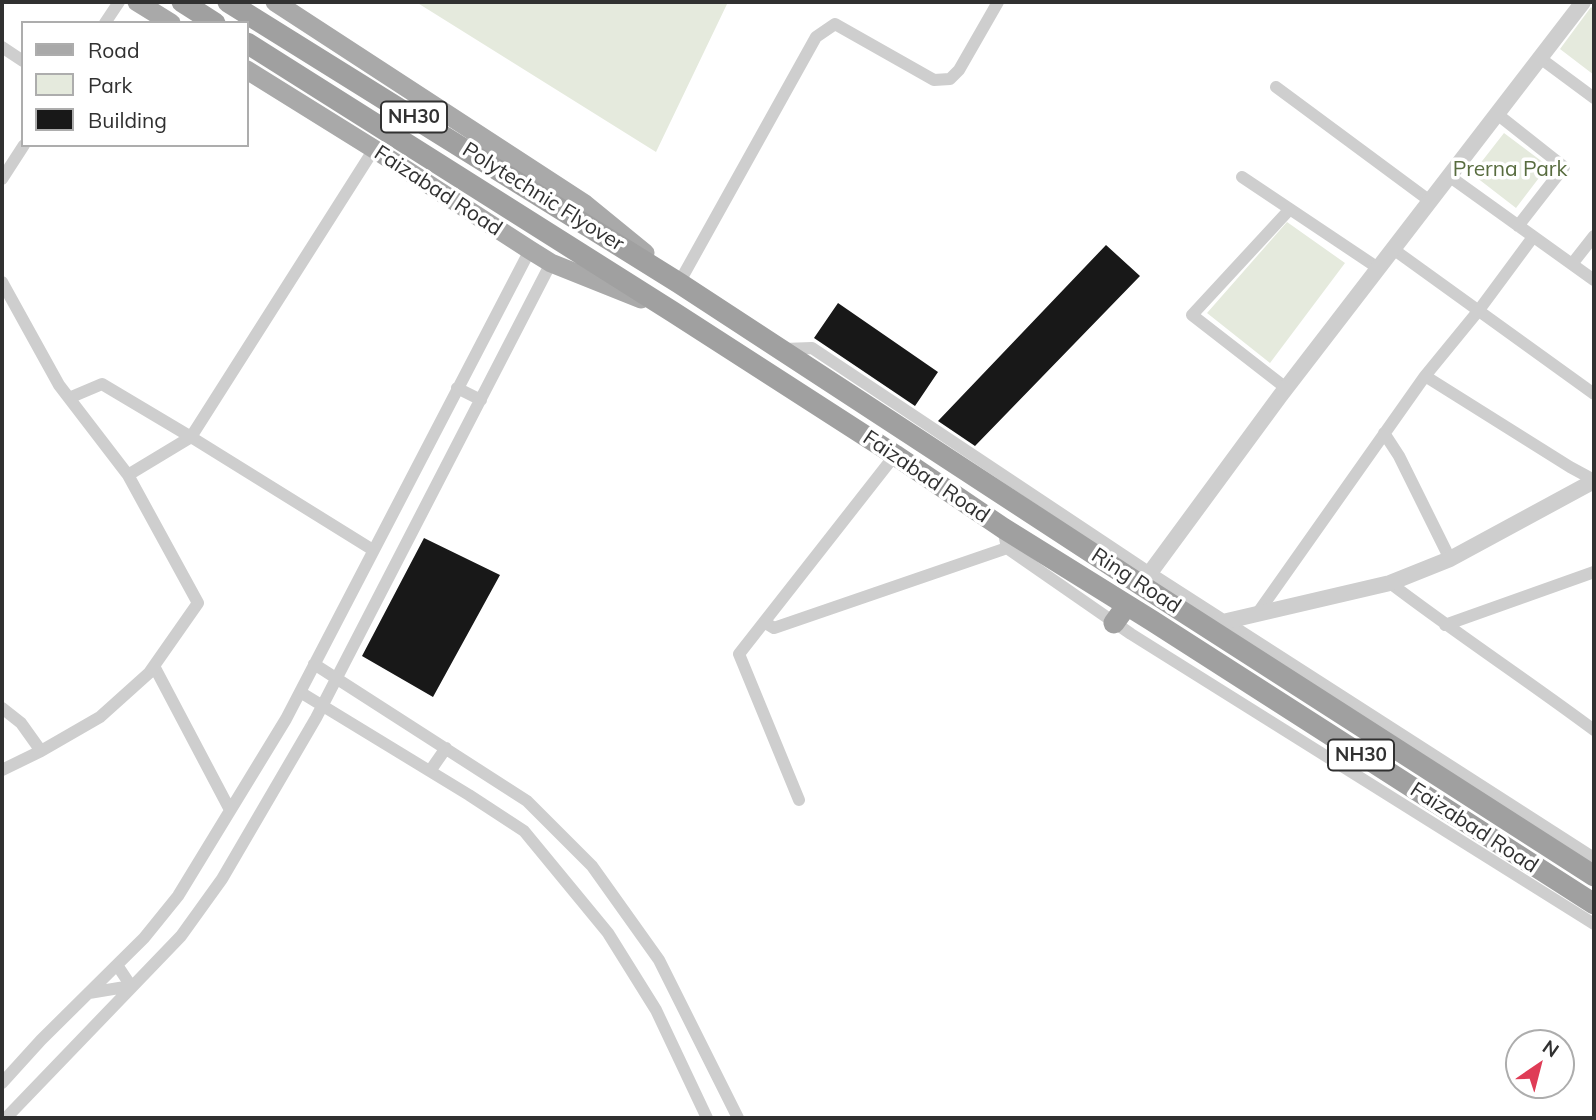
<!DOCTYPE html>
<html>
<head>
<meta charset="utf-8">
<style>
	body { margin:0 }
	#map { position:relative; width:1596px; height:1120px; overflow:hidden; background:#fff; font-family:Mulish,sans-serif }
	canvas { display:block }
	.frame { position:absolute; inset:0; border:4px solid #313131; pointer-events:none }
	.legend { position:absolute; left:21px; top:21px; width:228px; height:126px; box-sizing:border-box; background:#fff; border:2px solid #adadad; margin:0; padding:9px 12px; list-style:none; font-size:21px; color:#313131 }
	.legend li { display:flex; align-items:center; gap:14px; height:35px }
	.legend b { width:35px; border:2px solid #adadad }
	.north { position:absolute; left:1505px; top:1029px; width:70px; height:70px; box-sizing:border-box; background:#fff; border:2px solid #adadad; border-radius:50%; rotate:35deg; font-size:19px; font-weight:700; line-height:28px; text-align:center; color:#313131 }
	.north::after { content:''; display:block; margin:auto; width:24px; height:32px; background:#df3c56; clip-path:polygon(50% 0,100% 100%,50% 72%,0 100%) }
</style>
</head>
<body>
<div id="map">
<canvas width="1596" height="1120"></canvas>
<div class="frame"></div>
<ul class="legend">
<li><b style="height:9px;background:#a9a9a9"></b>Road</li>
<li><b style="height:19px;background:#e5eadd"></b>Park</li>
<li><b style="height:19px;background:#181818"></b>Building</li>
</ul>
<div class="north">N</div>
</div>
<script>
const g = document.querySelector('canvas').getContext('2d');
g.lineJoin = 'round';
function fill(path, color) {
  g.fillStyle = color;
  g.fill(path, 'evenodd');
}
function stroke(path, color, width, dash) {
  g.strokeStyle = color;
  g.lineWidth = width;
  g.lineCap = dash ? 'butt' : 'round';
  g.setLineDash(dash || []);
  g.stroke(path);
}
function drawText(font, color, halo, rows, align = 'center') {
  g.font = font + ' Mulish,sans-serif';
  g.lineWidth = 7;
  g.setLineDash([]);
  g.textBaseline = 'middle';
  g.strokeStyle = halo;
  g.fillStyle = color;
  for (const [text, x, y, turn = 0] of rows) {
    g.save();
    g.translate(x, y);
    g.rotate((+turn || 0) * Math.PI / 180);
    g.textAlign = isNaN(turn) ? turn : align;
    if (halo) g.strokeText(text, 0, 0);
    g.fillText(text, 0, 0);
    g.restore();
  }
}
fill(new Path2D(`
	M416,2H728L656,152Z
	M1591,7L1594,10V75L1560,49Z
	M1504,133L1548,166L1516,208L1472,174Z
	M1287,222L1345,263L1270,363L1207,313Z`), '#e5eadd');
fill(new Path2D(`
	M1106,245L1140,276L975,446L938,421Z
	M838,303L938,372L915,406L814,338Z
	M424,538L500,575L433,697L362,656Z`), '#181818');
stroke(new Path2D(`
	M105,23L119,2
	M2,47L23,61
	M1540,58L1594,98
	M1276,87L1430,201
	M1497,114L1564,167L1518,226
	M1449,176L1594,280
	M1242,177L1378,268
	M2,179L24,145
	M1393,249L1594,394
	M1572,264L1594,236
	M2,282L59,385L128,475
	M679,283L816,37L835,24L934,80L950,79L959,70L998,2
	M784,349L812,348L1150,573L1594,858
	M1425,376L1570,467L1594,480
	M457,388L481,400
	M1286,388L1192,315L1290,209
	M1384,433L1399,456L1450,559
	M1003,528L1007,548L1131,634L1594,924
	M373,550L191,437L374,149
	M1390,583C1457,634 1527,680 1594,730
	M1257,614L1425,376L1479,310L1533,237
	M764,622L774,628L1007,548
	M1445,625L1594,572
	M314,664L527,801L592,866L659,960L738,1118
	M154,666L230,810
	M300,692L469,795L524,831L608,933L656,1010L707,1118
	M2,708L21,723L41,751
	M2,770L41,751L100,717L149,673L198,603L128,475L191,437L102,384L69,398
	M430,771L446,748
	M799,800L739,654L895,455
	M89,993L131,986L117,965
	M2,1083L41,1040L144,938L178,896L286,719L530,250
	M6,1118L181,936L222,879L316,718L551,263`), '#cecece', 12);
stroke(new Path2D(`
	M1141,585L1280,396L1583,2
	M1227,621L1390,583L1450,559L1594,481`), '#cecece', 16);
stroke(new Path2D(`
	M137,2L171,23
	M275,2L585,204L645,253
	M247,70L374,149L530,250L551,263L641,299`), '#a9a9a9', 19);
stroke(new Path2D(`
	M182,2L215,23
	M228,2L679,283L1141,585L1594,876
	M247,43L673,312L895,455L1003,528L1151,620L1594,904
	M1114,623L1127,605`), '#a0a0a0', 21);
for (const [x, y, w] of [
	[414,117,66],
	[1361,755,66]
]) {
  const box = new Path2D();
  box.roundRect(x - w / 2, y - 15.5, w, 31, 5);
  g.fillStyle = '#fff';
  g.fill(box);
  stroke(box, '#313131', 2);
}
drawText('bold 19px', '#313131', null, [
	["NH30",414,117],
	["NH30",1361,755]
]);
drawText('21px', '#586c3f', '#fff', [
	["Prerna Park",1510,170]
]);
drawText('21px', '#313131', '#fff', [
	["Faizabad Road",438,191,33],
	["Polytechnic Flyover",543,197,32],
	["Faizabad Road",926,477,34],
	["Ring Road",1136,581,33],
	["Faizabad Road",1474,828,33]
]);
</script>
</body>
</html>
